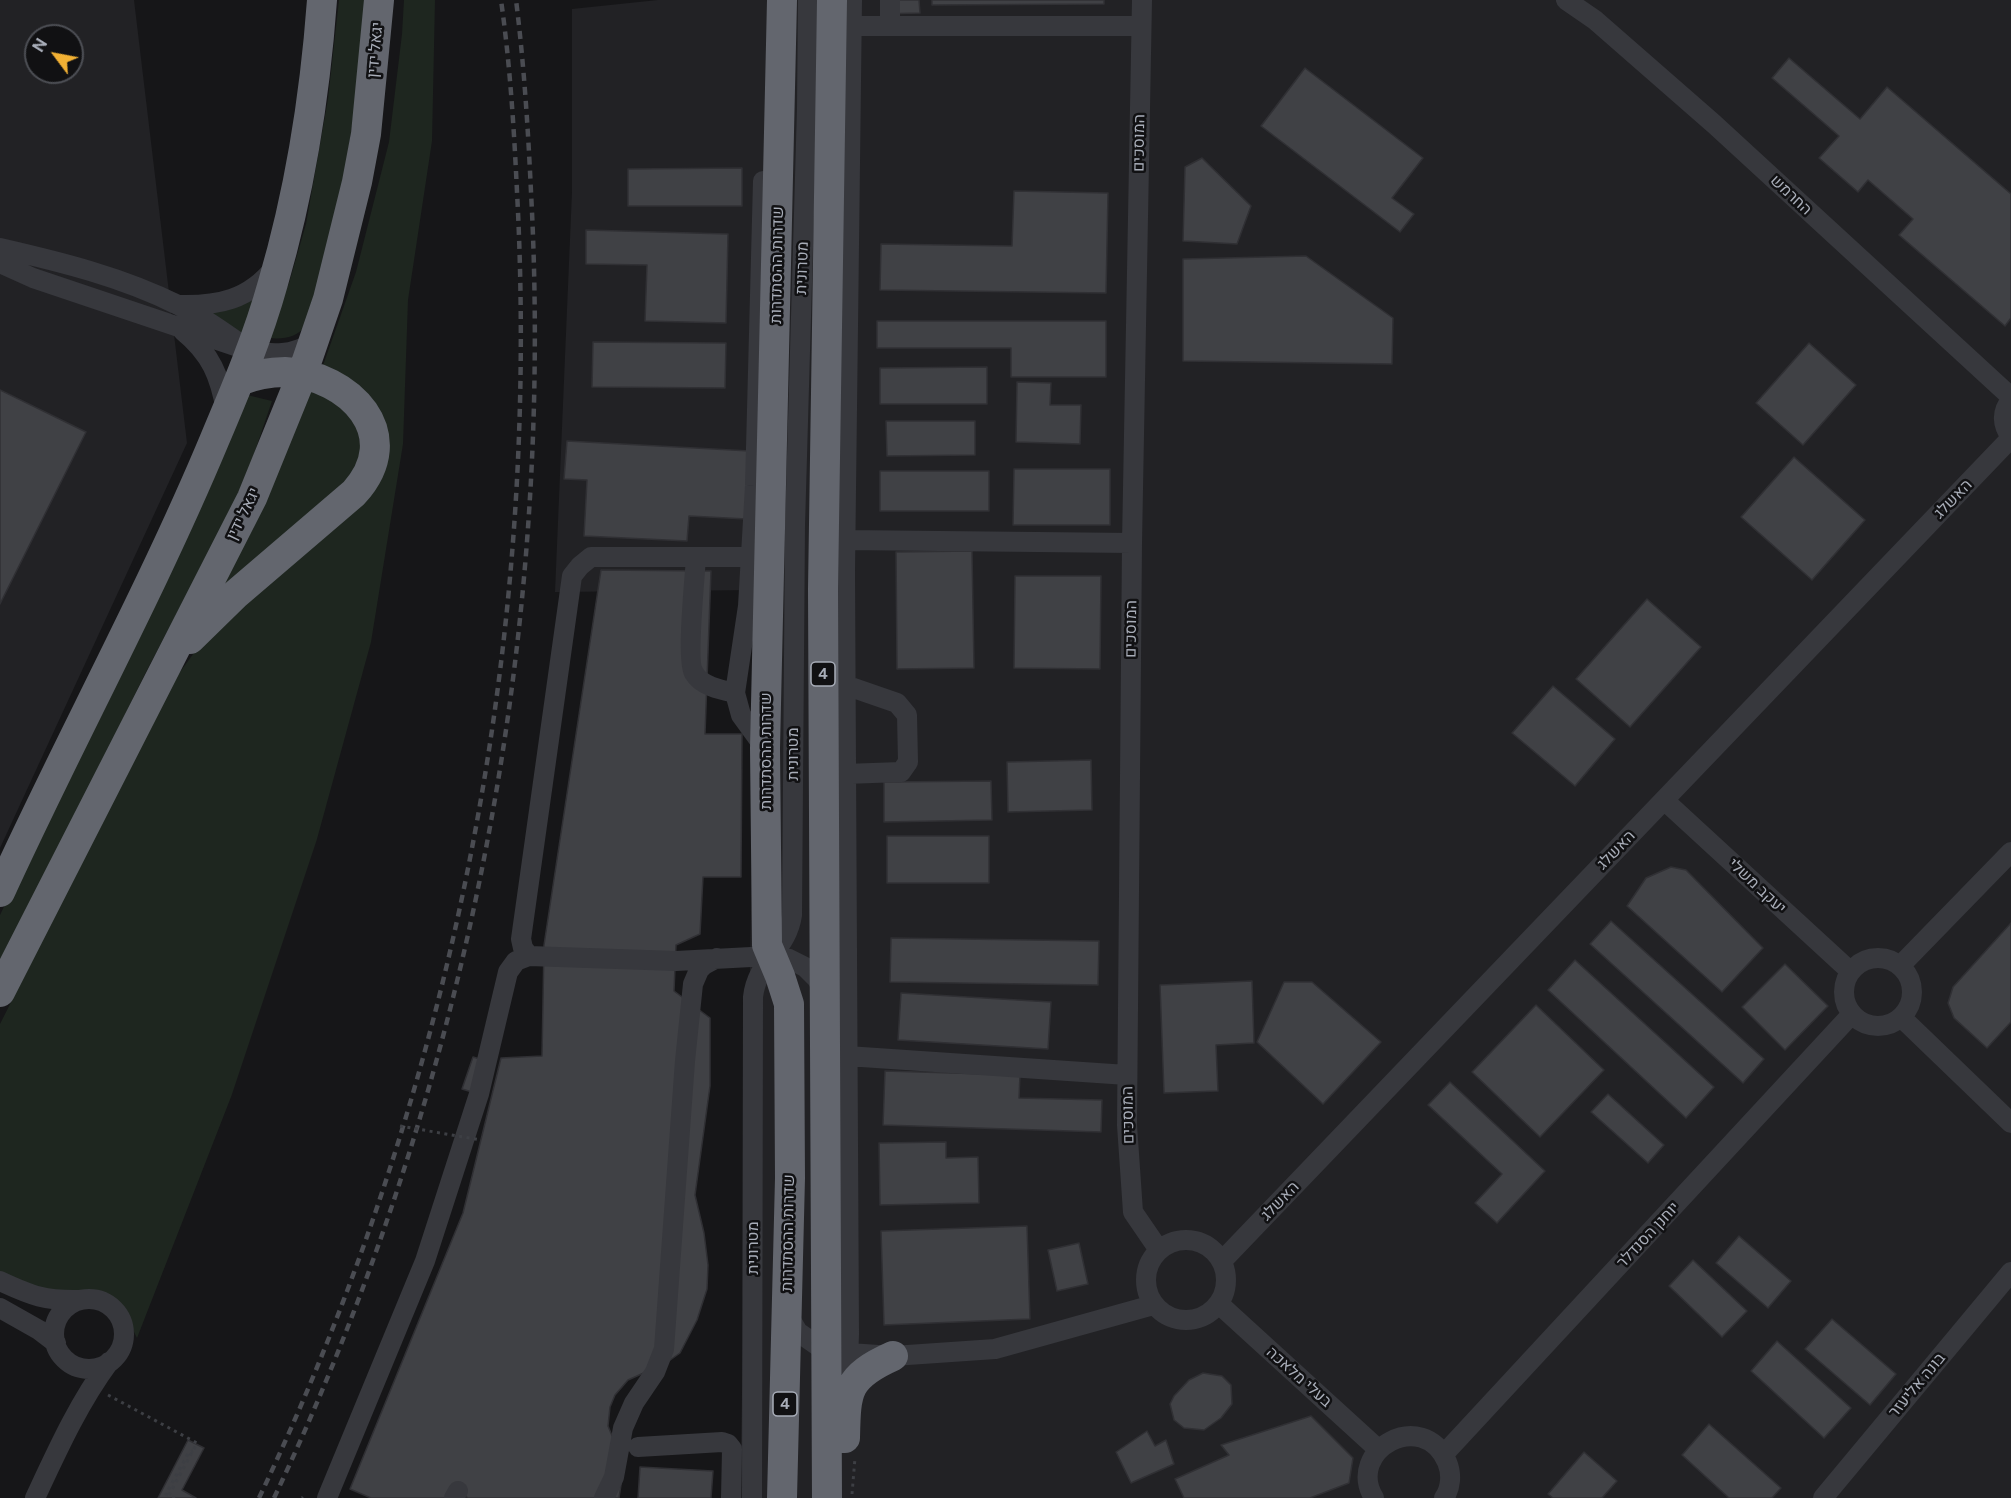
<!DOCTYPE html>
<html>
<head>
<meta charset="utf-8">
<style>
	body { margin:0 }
	#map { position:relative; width:2011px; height:1498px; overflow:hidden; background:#161618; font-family:"Public Sans",sans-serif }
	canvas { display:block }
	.north { position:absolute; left:24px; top:24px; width:60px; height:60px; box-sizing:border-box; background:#111113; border:2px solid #4d4f55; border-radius:50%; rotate:302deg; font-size:16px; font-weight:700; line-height:24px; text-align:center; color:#a8adb8 }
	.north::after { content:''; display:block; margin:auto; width:21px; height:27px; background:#f2b134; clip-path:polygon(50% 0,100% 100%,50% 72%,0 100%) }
</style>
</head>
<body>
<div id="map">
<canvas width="2011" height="1498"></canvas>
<div class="north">N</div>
</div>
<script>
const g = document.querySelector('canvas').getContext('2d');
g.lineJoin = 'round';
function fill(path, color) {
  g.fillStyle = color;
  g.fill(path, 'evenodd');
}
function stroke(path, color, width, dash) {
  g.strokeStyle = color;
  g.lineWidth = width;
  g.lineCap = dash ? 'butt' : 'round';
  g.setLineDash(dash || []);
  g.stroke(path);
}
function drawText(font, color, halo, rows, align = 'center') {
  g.font = font + ' "Public Sans",Heebo,sans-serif';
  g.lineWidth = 5;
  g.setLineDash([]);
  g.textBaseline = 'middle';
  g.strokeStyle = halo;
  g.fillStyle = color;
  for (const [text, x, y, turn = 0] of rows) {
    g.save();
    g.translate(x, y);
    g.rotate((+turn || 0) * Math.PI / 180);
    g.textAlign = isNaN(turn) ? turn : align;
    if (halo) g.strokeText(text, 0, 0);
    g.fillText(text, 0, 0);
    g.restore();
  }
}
fill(new Path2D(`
	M0,0H134L187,443L0,848ZM36,36H72V72H36Z
	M658,0H2011V1498H740L757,590L555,592L572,192V9Z`), '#222225');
fill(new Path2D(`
	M339,0H365L360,73L340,205L306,325C296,339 283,339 267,338L289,283L306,224L328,99Z
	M404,0H435L432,141L408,300L403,444L371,642L317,839L231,1097L137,1338L124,1312L106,1296L95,1292L53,1294L0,1274V1024L172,683L207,635L384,459L321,371L356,272L389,142L402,34Z
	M265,288L247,342L207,314Z
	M310,389L329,395L356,417L364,470L213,599Z
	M247,395L272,401L253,457L231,510L147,670L0,967V915Z`), '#1e261f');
const building = new Path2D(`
	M881,0H919L920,13L881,14Z
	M932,0H1104V4L932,5Z
	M1789,58L1860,119L1887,87L2011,194V318L2005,326L1899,235L1913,219L1868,180L1858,192L1819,158L1839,136L1772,78Z
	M1305,68L1423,158L1392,198L1414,214L1400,232L1261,126Z
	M1202,158L1251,206L1237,244L1183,241L1185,167Z
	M742,168V206H628V169Z
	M1014,191L1108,193L1106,293L880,290L881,244L1012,246Z
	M586,230L728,234L726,323L645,321L647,265L586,264Z
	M1306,256L1393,318L1392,364L1183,361V259Z
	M877,321H1106V377H1011V348H877Z
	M593,342L726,343L725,388L592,387Z
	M1809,343L1856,385L1803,445L1756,403Z
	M987,367V404H880V368Z
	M1017,382L1051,383L1050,405H1081L1080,444L1016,442Z
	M0,390L86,432L0,604Z
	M886,421H975V455L887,456Z
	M567,441L750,451L746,519L689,516L687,541L584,536L587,480L564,479Z
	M1794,457L1865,520L1812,580L1741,517Z
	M1014,469H1110V525H1013Z
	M880,471H989V511H880Z
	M972,551L974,668L897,669L896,552Z
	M601,570L711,571L705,734H742L741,877H703L700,934L676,945L674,991L710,1018V1086L695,1195L704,1233L708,1265L707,1289L697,1320L680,1353L666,1363L628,1380L615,1395L610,1407L608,1426L624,1465L619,1498H468L458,1491L449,1498H371L350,1489L463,1213L501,1058L542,1056L544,945Z
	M1015,576H1101L1100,669L1014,668Z
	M1647,599L1701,647L1630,727L1576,679Z
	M1553,686L1615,739L1575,786L1512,733Z
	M1091,760L1092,810L1008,812L1007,762Z
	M991,781L992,820L884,822V782Z
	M887,836H989V883H887Z
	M1671,867L1686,870L1763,948L1722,992L1627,906L1646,878Z
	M1611,921L1764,1059L1743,1083L1590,944Z
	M2011,923V1022L1987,1048L1954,1018L1948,1003L1953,987Z
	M891,938L1099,941L1098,985L890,982Z
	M1575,960L1714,1087L1686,1118L1548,990Z
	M1785,964L1828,1006L1785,1050L1742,1007Z
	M1252,981L1254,1043L1216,1045L1218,1091L1164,1093L1160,985Z
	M1284,982H1312L1381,1042L1323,1104L1257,1042Z
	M901,993L1051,1002L1048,1049L898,1040Z
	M1536,1005L1604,1070L1540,1137L1472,1072Z
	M473,1057L483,1060L472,1092L462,1089Z
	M885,1071L1020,1075L1019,1098L1102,1100L1101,1132L883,1125Z
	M1450,1082L1545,1171L1497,1223L1475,1203L1502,1174L1428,1105Z
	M1608,1094L1664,1145L1648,1163L1591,1112Z
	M946,1142V1158L978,1157L979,1203L880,1205L879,1143Z
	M1027,1226L1030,1319L884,1325L881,1231Z
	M1739,1236L1791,1281L1768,1308L1716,1263Z
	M1079,1243L1088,1284L1057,1291L1048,1250Z
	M1693,1260L1747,1311L1722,1337L1669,1286Z
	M1832,1319L1896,1374L1870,1405L1805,1349Z
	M1777,1341L1851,1408L1824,1438L1751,1371Z
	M1203,1373L1222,1376L1231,1385L1232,1404L1221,1418L1204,1430L1184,1428L1174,1420L1170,1404L1174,1396L1189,1380Z
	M1311,1416L1353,1458L1349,1483L1310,1498H1184L1175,1479L1229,1455L1221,1445Z
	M1709,1424L1781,1488L1772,1498H1729L1682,1455Z
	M1147,1431L1155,1446L1166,1440L1174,1464L1131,1483L1116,1452Z
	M188,1440L204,1448L182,1490L196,1498H158Z
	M1584,1452L1617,1481L1602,1498H1553L1548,1494Z
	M640,1467L713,1471L711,1498H638Z`);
fill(building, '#404145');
stroke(building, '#303034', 1.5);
stroke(new Path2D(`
	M108,1395L197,1443L169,1495
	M852,1494L855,1458
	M175,1498L166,1494L189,1452L193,1451
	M302,1498L303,1497`), '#3d3f44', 3, [3, 4.5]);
stroke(new Path2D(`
	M1142,0L1132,543L1127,1125L1133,1212L1159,1250
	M1566,0L1595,20L1714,124L2011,397
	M851,26H1141
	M890,26V0
	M763,181L755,486L748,606L735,693L741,715L765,748
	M0,248C61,262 122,277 178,305C207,319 233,339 259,357
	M0,263L33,278L250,351C276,355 290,355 313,343
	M179,305C218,306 249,300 275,267
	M183,331C211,354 220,376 226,411
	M2011,400C2001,412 2002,425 2011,437
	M845,540L1132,543
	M696,557C695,576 686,662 694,673C701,686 721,690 735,693
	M750,557H591L580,566L572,576L521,939L523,948L529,956L676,961L770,956L789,959L805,967L817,979L824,992
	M845,685L897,703L907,715L908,762L901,772L845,774
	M1664,800L1850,971
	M1844 992a34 34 0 1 1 68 0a34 34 0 1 1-68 0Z
	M1900,966L2011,852
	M1902,1018L2011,1123
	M847,1056L1127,1075
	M1146 1280a40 40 0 1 1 80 0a40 40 0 1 1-80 0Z
	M1222,1261L2011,438
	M0,1281C32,1296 45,1301 81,1300
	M54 1334a35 35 0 1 1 70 0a35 35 0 1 1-70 0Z
	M1219,1304L1379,1450
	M0,1308L39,1330L56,1343
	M788,1315L798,1332L818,1346L849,1353L893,1356L995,1349L1153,1305
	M847,1392L849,1334L845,572L852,0
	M638,1447L722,1442L728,1444L732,1449L731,1498
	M1444,1454L1851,1015
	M35,1498C57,1451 78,1404 109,1362
	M327,1498L425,1261L479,1094L508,972L516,961L529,956
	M454,1498L458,1491
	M604,1498L614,1477L623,1428L634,1403L655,1372L664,1349L685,1061L693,984L699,970L704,965L717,958
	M752,1498L753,997C757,961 787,950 792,915L795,526L807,108L808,0
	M1374,1498C1345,1450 1423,1407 1447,1462C1452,1474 1451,1488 1444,1498
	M1823,1498L2011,1272`), '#37383d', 20);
stroke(new Path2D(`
	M782,0L765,748L767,945L780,976L789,1004L790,1178L782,1498
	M190,639L236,594L354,493C407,435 350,375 285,372C269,372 254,375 239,381
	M0,892C69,741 150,594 214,441C236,389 258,337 273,283C300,191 315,96 322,0
	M0,992L252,498L302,375L328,299L357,182L366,134L379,0
	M845,1438C846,1391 846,1377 893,1356
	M827,1498L823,589L832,0`), '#63666e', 30);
stroke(new Path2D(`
	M259,1498C452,1093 541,641 517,192C514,128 510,64 501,0
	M274,1498C466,1093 555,640 531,192C528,128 524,64 516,0`), '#4a4c52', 4.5, [8, 6]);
stroke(new Path2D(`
	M400,1126L481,1140`), '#3d3f44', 3, [3, 4.5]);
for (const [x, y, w] of [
	[823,674,24],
	[785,1404,24]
]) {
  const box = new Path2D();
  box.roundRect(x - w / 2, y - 12, w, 24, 4.5);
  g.fillStyle = '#111113';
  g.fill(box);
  stroke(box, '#a8adb8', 1.5);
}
drawText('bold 15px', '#a8adb8', null, [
	["4",823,674],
	["4",785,1404]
]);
drawText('16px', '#a8adb8', '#111113', [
	["יגאל ידין",375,50,-85],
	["המוסכים",1139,143,-89],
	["החרמש",1791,195,43],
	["שדרות ההסתדרות",777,265,-89],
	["מטרונית",802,268,-88],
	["האשלג",1953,499,-46],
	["יגאל ידין",243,514,-64],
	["המוסכים",1131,629,-89],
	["שדרות ההסתדרות",766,751,-90],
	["מטרונית",793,754,-90],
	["האשלג",1616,850,-46],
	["יעקב משלי",1757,886,43],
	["המוסכים",1128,1115,-91],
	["האשלג",1280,1201,-46],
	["שדרות ההסתדרות",788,1233,-89],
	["יוחנן הסנדלר",1648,1235,-47],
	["מטרונית",753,1248,-90],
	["בעלי מלאכה",1299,1377,42],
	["בונה אליעזר",1917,1385,-50]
]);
</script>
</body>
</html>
